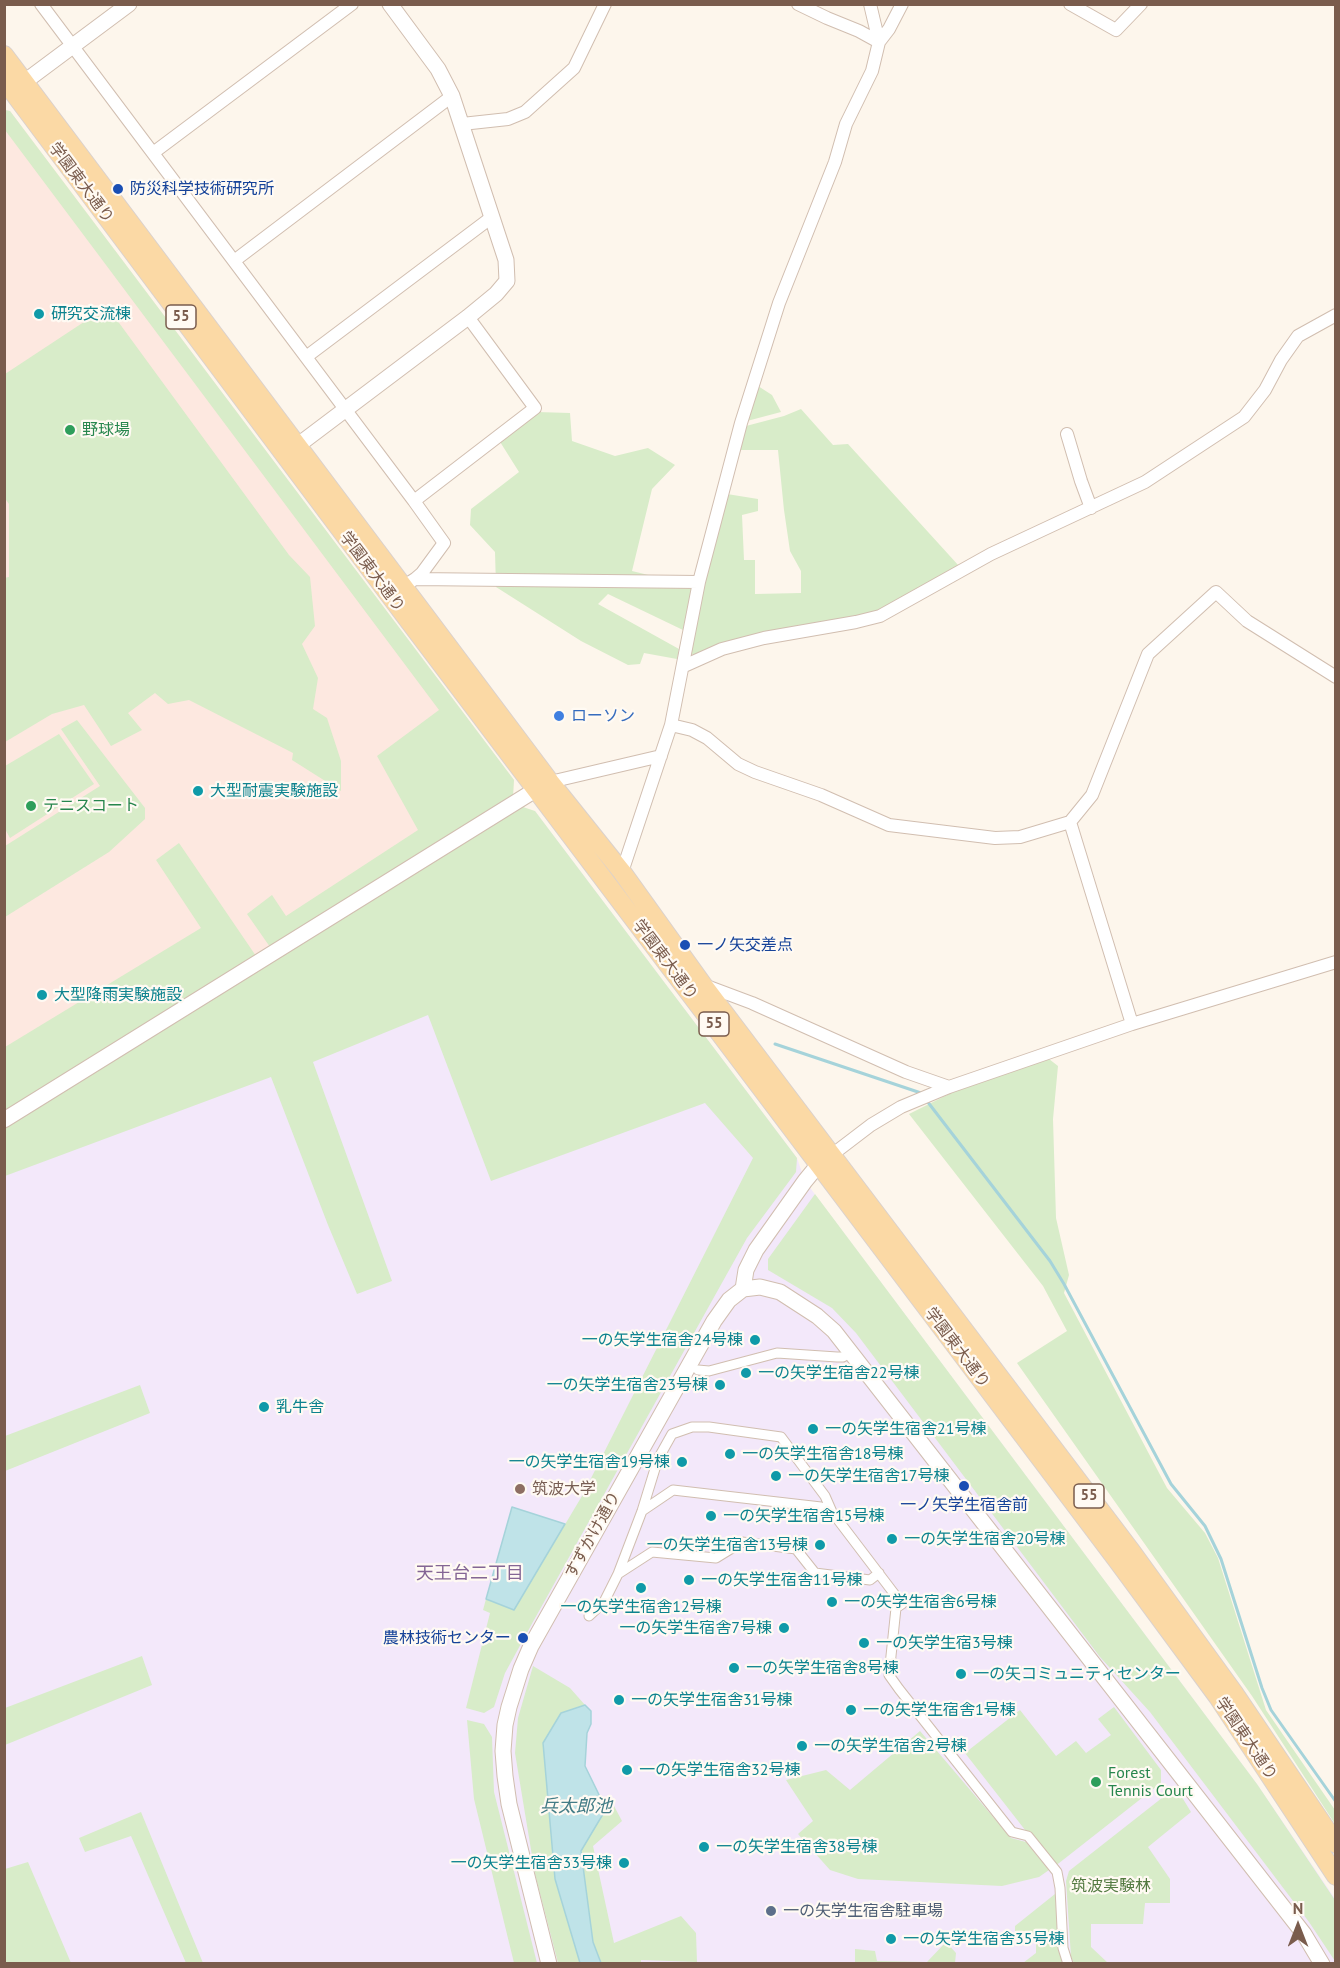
<!DOCTYPE html>
<html>
<head>
<meta charset="utf-8">
<style>
	body { margin:0 }
	#map { position:relative; width:1340px; height:1968px; overflow:hidden; background:#fdf6ec; font-family:"PT Sans",sans-serif }
	canvas { display:block }
	.frame { position:absolute; inset:0; border:6px solid #7a5c4d; pointer-events:none }
	.north { position:absolute; left:1268px; top:1896px; width:60px; height:60px; -webkit-text-stroke:4px #fffaf3; paint-order:stroke; rotate:0deg; font-size:16px; font-weight:700; line-height:24px; text-align:center; color:#7a5c4d }
	.north::after { content:''; display:block; margin:auto; width:21px; height:27px; background:#7a5c4d; clip-path:polygon(50% 0,100% 100%,50% 72%,0 100%) }
</style>
</head>
<body>
<div id="map">
<canvas width="1340" height="1968"></canvas>
<div class="frame"></div>
<div class="north">N</div>
</div>
<script>
const g = document.querySelector('canvas').getContext('2d');
g.lineJoin = 'round';
function paint(path, color) { g.fillStyle = color; g.fill(path, 'evenodd'); }
const poly = rows => new Path2D(rows.map(r => 'M' + r).join(''));
function strokePath(path, color, width, dash) { g.strokeStyle = color; g.lineWidth = width; g.lineCap = dash ? 'butt' : 'round'; g.setLineDash(dash || []); g.stroke(path); }
function label(font, color, halo, rows, align = 'center') {
  g.font = font + ' "PT Sans","Noto Sans JP",sans-serif'; g.lineWidth = 4.5; g.setLineDash([]); g.textBaseline = 'middle'; g.strokeStyle = halo; g.fillStyle = color; for (const [text, x, y, turn = 0] of rows) {
    g.save(); g.translate(x, y); g.rotate((+turn || 0) * Math.PI / 180); g.textAlign = isNaN(turn) ? turn : align; if (halo) g.strokeText(text, 0, 0); g.fillText(text, 0, 0); g.restore();
  }
}
const commercial = poly([
	[5,110,10,111,514,780,513,796,5,1112]
]);
const education = poly([
	[535,811,797,1158,805,1181,1257,1784,1336,1900,1335,1964,5,1964,5,1127]
]);
const green = poly([
	[5,110,10,111,514,780,513,796,270,947,247,914,272,895,286,916,418,830,377,756,439,710,5,130],
	[93,316,114,316,289,555,310,577,315,626,302,644,318,678,313,709,327,718,341,761,341,791,292,760,293,753,189,700,168,704,155,693,128,713,142,730,111,746,84,705,52,714,5,742,4,578,9,577,9,504,4,497,5,374],
	[758,386,772,395,781,412,747,421],
	[801,409,833,445,848,444,959,566,874,612,698,656,693,655,691,653,704,580,727,494,758,499,758,511,742,515,744,560,755,560,755,594,801,593,801,571,790,551,784,510,778,450,740,450,746,426,784,416],
	[537,412,570,413,572,441,615,456,648,448,675,465,652,489,632,571,693,586,683,630,608,594,598,604,679,649,677,659,644,653,640,664,628,665,581,641,496,587,495,552,470,525,471,509,519,472,497,437],
	[77,720,145,808,145,819,109,852,5,917,5,846,100,786,61,729],
	[59,734,94,784,10,838,5,829,5,766],
	[520,806,535,811,797,1158,796,1172,747,1238,534,1620,505,1673,494,1707,484,1713,466,1708,490,1613,483,1610,486,1599,514,1610,582,1496,753,1158,705,1103,491,1181,428,1015,313,1062,392,1281,357,1294,328,1225,271,1077,5,1176,5,1127],
	[179,843,256,956,5,1112,5,1047,201,928,156,860],
	[1049,1059,1058,1066,1053,1119,1056,1218,1069,1275,1064,1293,1167,1488,1205,1533,1218,1558,1266,1710,1335,1810,1335,1824,1252,1696,1017,1363,1067,1331,1043,1286,909,1114,957,1090],
	[815,1194,1257,1784,1335,1900,1335,1961,1309,1922,1150,1712,1100,1657,856,1333,832,1308,768,1270,768,1259],
	[140,1385,150,1413,5,1471,5,1436],
	[142,1656,152,1685,5,1745,5,1708],
	[533,1666,570,1688,585,1705,561,1713,574,1941,580,1963,558,1963,535,1874,515,1753,518,1718],
	[1114,1707,1161,1770,1161,1783,1054,1867,965,1753,1020,1710,1056,1756,1076,1741,1086,1753,1111,1735,1098,1719],
	[467,1720,484,1724,492,1737,494,1792,537,1963,514,1963,474,1799],
	[920,1731,1011,1838,1026,1842,1049,1870,1039,1877,1002,1886,858,1879,830,1870,798,1834,813,1821,786,1780,826,1770,850,1790],
	[1167,1794,1180,1794,1191,1812,1148,1847,1170,1879,1170,1903,1145,1903,1143,1924,1091,1924,1091,1947,1108,1963,1074,1963,1071,1957,1066,1881,1069,1871],
	[613,1804,622,1821,593,1846,614,1943,681,1916,696,1933,697,1962,641,1960,641,1963,601,1963,593,1942,581,1851,606,1809],
	[141,1812,203,1963,186,1963,131,1836,85,1852,79,1838],
	[28,1862,71,1963,5,1963,5,1869],
	[1055,1894,1057,1894,1058,1937,1062,1963,1023,1963,1036,1953,1036,1935,1015,1934,1015,1926],
	[946,1942,956,1953,955,1963,855,1963,855,1949,875,1951,877,1961,927,1962]
]);
const water = poly([
	[512,1507,565,1524,514,1610,486,1599,512,1507],
	[585,1705,591,1711,591,1724,587,1733,585,1766,606,1809,581,1851,593,1942,601,1963,580,1963,555,1879,543,1743,561,1713,585,1705]
]);
const stream = poly([
	[775,1044,921,1093],
	[927,1101,1050,1261,1064,1284,1171,1484,1205,1526,1221,1559,1262,1688,1271,1710,1336,1802]
]);
const pedestrian = poly([
	[698,1370,709,1371,777,1353,837,1357,843,1357,851,1352],
	[642,1511,673,1490,821,1507,832,1512],
	[618,1574,652,1552,716,1558,742,1542,796,1549,815,1573,870,1580,879,1573],
	[589,1616,604,1602,618,1574,642,1511,658,1459,672,1434,692,1427,709,1427,781,1437,825,1496,832,1512,902,1604,896,1608,889,1675,899,1689,1012,1832,1028,1836,1057,1872,1060,1888,1063,1948,1068,1964]
]);
const minor = poly([
	[41,4,414,501,535,408,468,317],
	[798,4,827,18,859,31,879,42],
	[870,4,879,42],
	[1070,4,1116,30,1141,4],
	[462,124,508,119,525,112,574,68,605,4],
	[153,153,352,4],
	[234,261,452,96],
	[306,357,492,217],
	[1067,434,1081,481,1091,508],
	[414,501,444,543,422,573,415,579],
	[404,586,415,579,699,582],
	[684,666,722,649,764,638,856,622,880,616,991,554,1145,482,1244,417,1265,390,1281,360,1298,336,1336,315],
	[671,725,692,730,707,738,738,764,755,772,821,795,889,825,995,838,1020,837,1070,822,1092,795,1148,654,1216,592,1247,621,1336,677],
	[550,782,661,756],
	[1070,822,1132,1024],
	[622,872,671,725,699,582,741,423,779,303,835,162,846,124,872,71,879,42,889,29,902,4],
	[704,985,752,1003,906,1072,949,1087],
	[833,1154,871,1125,901,1107,949,1087,1132,1024,1336,962]
]);
const tertiary = poly([
	[15,89,129,4],
	[289,452,468,317,496,294,507,281,506,260,452,96,438,69,390,4],
	[4,1120,545,784],
	[743,1289,760,1287,780,1292,817,1316,834,1331,1304,1934,1322,1964],
	[549,1964,509,1804,505,1776,503,1751,505,1725,509,1707,521,1669,531,1646,714,1321,729,1300,743,1289,746,1270,756,1250,805,1181,819,1164,828,1158]
]);
const primary = poly([
	[4,55,550,782,622,872,703,985,1131,1551,1234,1693,1336,1844],
	[4,80,409,621,1117,1560,1218,1697,1336,1876]
]);
const markers = [
	[118,189,6,"#1a4fb4"],
	[39,314,6,"#0f9aa8"],
	[70,430,6,"#2e9e5b"],
	[559,716,6,"#3f7fe0"],
	[198,791,6,"#0f9aa8"],
	[31,806,6,"#2e9e5b"],
	[685,945,6,"#1a4fb4"],
	[42,995,6,"#0f9aa8"],
	[755,1340,6,"#0f9aa8"],
	[746,1373,6,"#0f9aa8"],
	[720,1385,6,"#0f9aa8"],
	[264,1407,6,"#0f9aa8"],
	[813,1429,6,"#0f9aa8"],
	[730,1454,6,"#0f9aa8"],
	[682,1462,6,"#0f9aa8"],
	[776,1476,6,"#0f9aa8"],
	[964,1486,6,"#1a4fb4"],
	[520,1489,6,"#8d6e63"],
	[711,1516,6,"#0f9aa8"],
	[892,1539,6,"#0f9aa8"],
	[820,1545,6,"#0f9aa8"],
	[689,1580,6,"#0f9aa8"],
	[641,1588,6,"#0f9aa8"],
	[832,1602,6,"#0f9aa8"],
	[784,1628,6,"#0f9aa8"],
	[523,1638,6,"#1a4fb4"],
	[864,1643,6,"#0f9aa8"],
	[734,1668,6,"#0f9aa8"],
	[961,1674,6,"#0f9aa8"],
	[619,1700,6,"#0f9aa8"],
	[851,1710,6,"#0f9aa8"],
	[802,1746,6,"#0f9aa8"],
	[627,1770,6,"#0f9aa8"],
	[1096,1782,6,"#2e9e5b"],
	[704,1847,6,"#0f9aa8"],
	[624,1863,6,"#0f9aa8"],
	[771,1911,6,"#5c6f8a"],
	[891,1939,6,"#0f9aa8"]
];
const shields = [
	[181,317,30],
	[714,1024,30],
	[1089,1496,30]
];
const shieldNames = [
	["55",181,317],
	["55",714,1024],
	["55",1089,1496]
];
const streetNames = [
	["学園東大通り",81,183,53],
	["学園東大通り",372,572,53],
	["学園東大通り",665,960,53],
	["学園東大通り",957,1348,53],
	["すずかけ通り",593,1535,-61],
	["学園東大通り",1246,1739,56]
];
const transitNames = [
	["防災科学技術研究所",130,189],
	["一ノ矢交差点",697,945],
	["一ノ矢学生宿舎前",964,1505,"center"],
	["農林技術センター",511,1638,"right"]
];
const cultureNames = [
	["研究交流棟",51,314],
	["大型耐震実験施設",210,791],
	["大型降雨実験施設",54,995],
	["一の矢学生宿舎24号棟",743,1340,"right"],
	["一の矢学生宿舎22号棟",758,1373],
	["一の矢学生宿舎23号棟",708,1385,"right"],
	["乳牛舎",276,1407],
	["一の矢学生宿舎21号棟",825,1429],
	["一の矢学生宿舎18号棟",742,1454],
	["一の矢学生宿舎19号棟",670,1462,"right"],
	["一の矢学生宿舎17号棟",788,1476],
	["一の矢学生宿舎15号棟",723,1516],
	["一の矢学生宿舎20号棟",904,1539],
	["一の矢学生宿舎13号棟",808,1545,"right"],
	["一の矢学生宿舎11号棟",701,1580],
	["一の矢学生宿舎6号棟",844,1602],
	["一の矢学生宿舎12号棟",641,1607,"center"],
	["一の矢学生宿舎7号棟",772,1628,"right"],
	["一の矢学生宿3号棟",876,1643],
	["一の矢学生宿舎8号棟",746,1668],
	["一の矢コミュニティセンター",973,1674],
	["一の矢学生宿舎31号棟",631,1700],
	["一の矢学生宿舎1号棟",863,1710],
	["一の矢学生宿舎2号棟",814,1746],
	["一の矢学生宿舎32号棟",639,1770],
	["一の矢学生宿舎38号棟",716,1847],
	["一の矢学生宿舎33号棟",612,1863,"right"],
	["一の矢学生宿舎35号棟",903,1939]
];
const leisureNames = [
	["野球場",82,430],
	["テニスコート",43,806],
	["Forest",1108,1773],
	["Tennis Court",1108,1791]
];
const shopNames = [
	["ローソン",571,716]
];
const educationNames = [
	["筑波大学",532,1489]
];
const parkNames = [
	["筑波実験林",1111,1886]
];
const serviceNames = [
	["一の矢学生宿舎駐車場",783,1911]
];
const neighbourhoodNames = [
	["天王台二丁目",470,1574]
];
const waterNames = [
	["兵太郎池",576,1807]
];
paint(commercial, '#fde8e0');
paint(education, '#f3e8fa');
paint(green, '#d8ecc9');
paint(water, '#bfe3e8');
strokePath(water, '#a5d3da', 1.5);
strokePath(stream, '#a5d3da', 3);
strokePath(pedestrian, '#d1beb0', 11);
strokePath(minor, '#d1beb0', 14);
strokePath(tertiary, '#d1beb0', 17);
strokePath(primary, '#dad1cd', 20);
strokePath(pedestrian, '#fff', 9);
strokePath(minor, '#fff', 12);
strokePath(tertiary, '#fff', 15);
strokePath(primary, '#fbd9a5', 18);
for (const [x, y, r, color] of markers) { const dot = new Path2D(); dot.arc(x, y, r, 0, 2 * Math.PI); g.fillStyle = color; g.fill(dot); strokePath(dot, '#fffaf3', 2); }
for (const [x, y, w] of shields) { const box = new Path2D(); box.roundRect(x - w / 2, y - 12, w, 24, 4.5); g.fillStyle = '#fffaf3'; g.fill(box); strokePath(box, '#7a5c4d', 1.5); }
label('bold 15px', '#7a5c4d', null, shieldNames);
label('16px', '#7a5c4d', '#fffaf3', streetNames);
label('16px', '#164399', '#fffaf3', transitNames, 'left');
label('16px', '#0d838f', '#fffaf3', cultureNames, 'left');
label('16px', '#27864d', '#fffaf3', leisureNames, 'left');
label('16px', '#366cbe', '#fffaf3', shopNames, 'left');
label('16px', '#785e54', '#fffaf3', educationNames, 'left');
label('16px', '#537a41', '#fffaf3', parkNames);
label('16px', '#4e5e75', '#fffaf3', serviceNames, 'left');
label('18px', '#846695', '#fffaf3', neighbourhoodNames);
label('italic 18px', '#437c86', '#fffaf3', waterNames);
</script>
</body>
</html>
